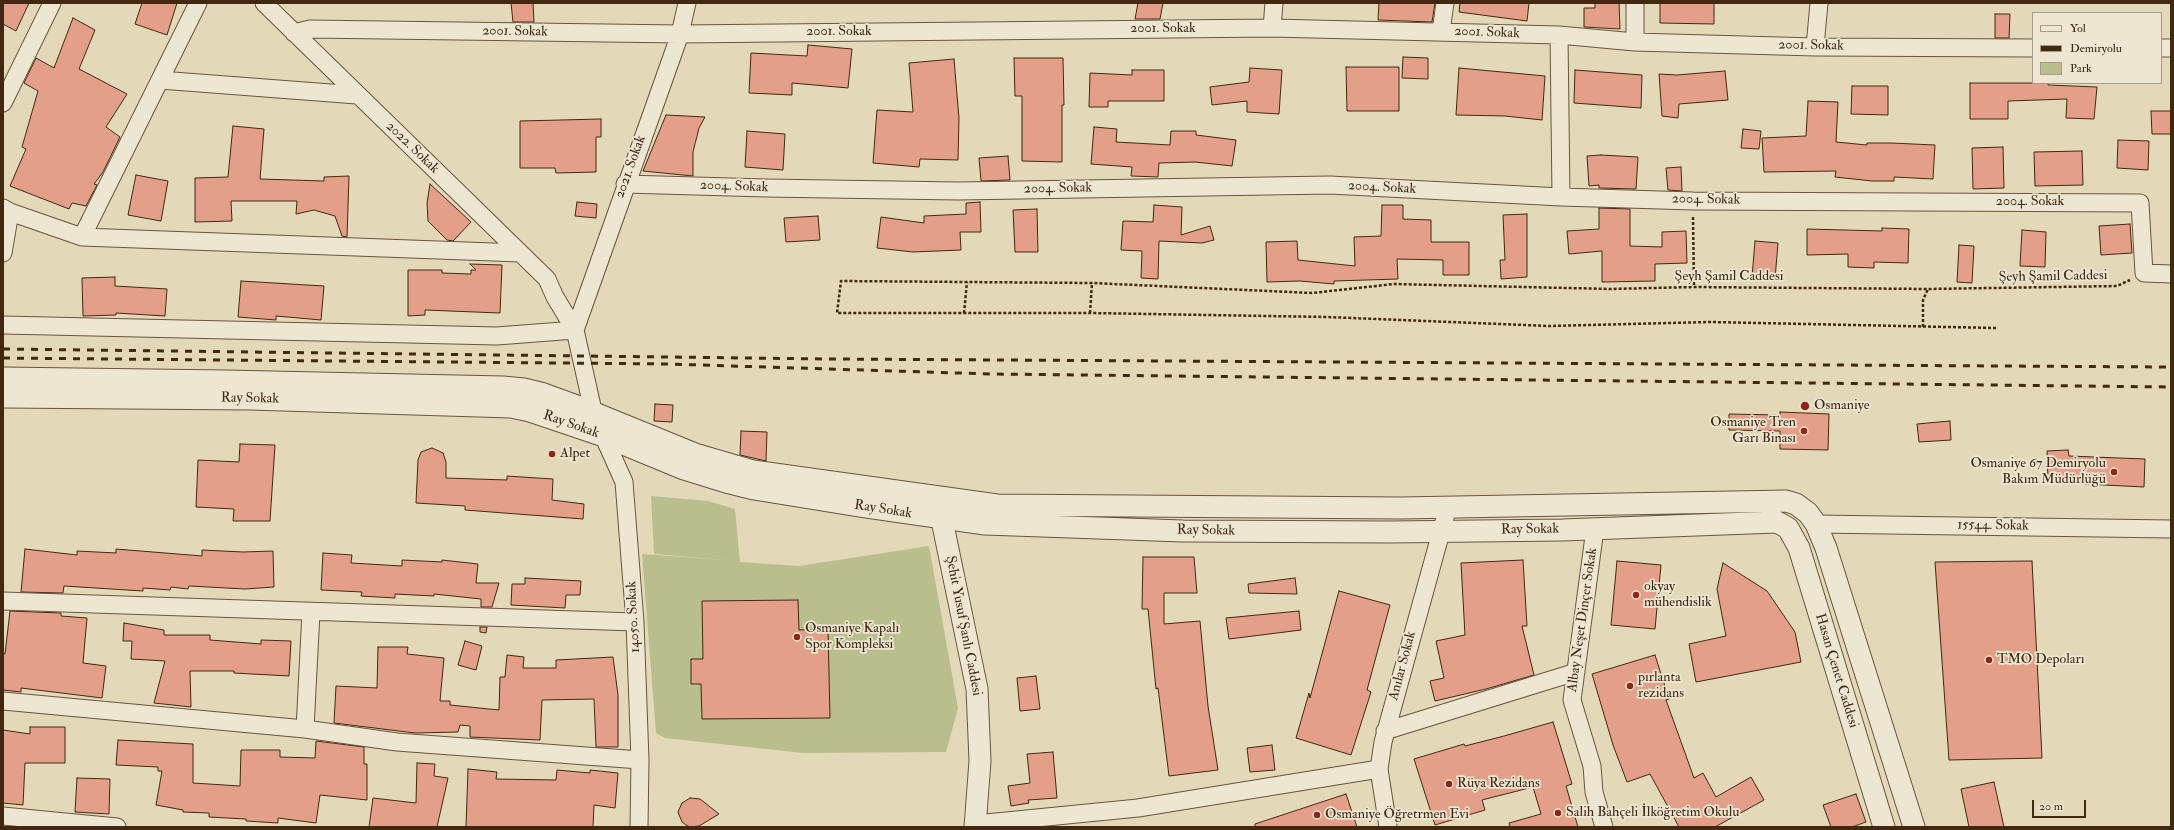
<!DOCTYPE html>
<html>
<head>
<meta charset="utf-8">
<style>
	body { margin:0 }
	#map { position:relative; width:2174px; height:830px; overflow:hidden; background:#e3d9b9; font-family:"IM FELL Double Pica",serif }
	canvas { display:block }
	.frame { position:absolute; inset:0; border:4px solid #422811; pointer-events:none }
	.legend { position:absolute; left:2032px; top:12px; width:130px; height:72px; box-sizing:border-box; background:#ede6d2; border:1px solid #a99a85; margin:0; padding:5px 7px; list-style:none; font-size:12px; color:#422811 }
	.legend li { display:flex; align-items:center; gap:8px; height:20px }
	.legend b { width:20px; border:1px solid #a99a85 }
	.scale { position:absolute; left:2032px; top:800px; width:54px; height:18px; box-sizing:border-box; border:2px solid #422811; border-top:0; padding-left:5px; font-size:12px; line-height:14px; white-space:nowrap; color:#422811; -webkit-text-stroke:3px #ede6d2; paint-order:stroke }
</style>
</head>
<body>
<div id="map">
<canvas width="2174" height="830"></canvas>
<div class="frame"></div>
<ul class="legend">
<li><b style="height:5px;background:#ede6d2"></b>Yol</li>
<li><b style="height:5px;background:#422811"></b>Demiryolu</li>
<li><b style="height:11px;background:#b8be8c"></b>Park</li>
</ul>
<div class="scale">20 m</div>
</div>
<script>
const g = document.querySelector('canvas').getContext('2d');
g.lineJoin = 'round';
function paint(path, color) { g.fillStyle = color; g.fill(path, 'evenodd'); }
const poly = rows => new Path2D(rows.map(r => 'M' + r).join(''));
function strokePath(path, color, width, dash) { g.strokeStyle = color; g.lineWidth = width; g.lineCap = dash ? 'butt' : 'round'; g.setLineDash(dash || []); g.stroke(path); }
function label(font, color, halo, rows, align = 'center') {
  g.font = font + ' "IM FELL Double Pica",serif'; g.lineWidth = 3.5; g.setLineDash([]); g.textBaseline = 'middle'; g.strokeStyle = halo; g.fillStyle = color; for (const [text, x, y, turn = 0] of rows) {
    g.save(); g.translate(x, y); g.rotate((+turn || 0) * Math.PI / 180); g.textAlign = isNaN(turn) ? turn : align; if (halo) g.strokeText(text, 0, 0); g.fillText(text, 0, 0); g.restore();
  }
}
const green = poly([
	[651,496,708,501,735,509,740,562,799,566,929,546,958,708,946,752,803,753,665,738,656,733,642,554,737,561,654,554]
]);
const building = poly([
	[3,3,29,3,16,31,3,24,3,3],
	[142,3,177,3,167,35,135,24,142,3],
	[511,3,533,3,534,22,513,22,511,3],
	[1138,3,1163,3,1160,19,1135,19,1138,3],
	[1379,3,1435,3,1432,22,1378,20,1379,3],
	[1460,3,1529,3,1527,21,1459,12,1460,3],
	[1595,3,1619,3,1620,29,1584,27,1584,8,1595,8,1595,3],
	[1660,3,1714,3,1714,24,1660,23,1660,3],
	[1995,14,2010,14,2009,38,1995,38,1995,14],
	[73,18,95,30,79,69,127,94,106,127,120,137,103,172,94,184,97,185,86,206,72,203,69,209,10,186,26,149,22,147,38,91,24,83,36,58,54,68,73,18],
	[808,45,852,49,848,88,792,83,792,95,749,93,751,53,807,56,808,45],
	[1403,57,1428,58,1428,79,1402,78,1403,57],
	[1014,58,1063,58,1064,105,1062,105,1062,162,1022,161,1022,96,1015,96,1014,58],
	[954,59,959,118,958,160,920,159,919,167,873,163,877,110,913,112,909,63,954,59],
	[1346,67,1399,67,1399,111,1347,111,1346,67],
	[1250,68,1282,70,1279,114,1247,112,1247,101,1212,105,1210,87,1249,82,1250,68],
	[1459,68,1545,76,1542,120,1505,116,1456,115,1459,68],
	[1132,70,1164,70,1164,101,1108,101,1108,107,1089,107,1090,73,1132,75,1132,70],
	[1575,70,1642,75,1641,108,1574,103,1575,70],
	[1725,71,1728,100,1679,104,1678,118,1662,116,1659,74,1677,75,1725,71],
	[1970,83,2048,83,2048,85,2097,87,2094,119,2066,118,2067,99,2008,101,2008,119,1970,119,1970,83],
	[1852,86,1888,86,1888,115,1851,114,1852,86],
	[1808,101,1838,102,1836,142,1867,145,1867,143,1891,143,1935,145,1933,179,1894,177,1894,181,1872,181,1835,177,1836,171,1764,172,1762,138,1806,136,1808,101],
	[2151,111,2171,111,2171,134,2152,134,2151,111],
	[666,115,705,117,699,128,693,152,693,176,643,171,666,115],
	[601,119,601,137,596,137,596,172,556,173,555,168,520,168,520,121,601,119],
	[233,126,264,129,260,179,324,181,324,177,349,176,347,237,342,236,335,216,314,210,296,214,297,201,231,201,232,221,195,222,195,178,228,177,233,126],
	[1094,127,1117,129,1116,142,1170,145,1171,131,1196,131,1196,135,1236,140,1232,166,1195,162,1159,163,1158,177,1131,176,1132,167,1091,164,1094,127],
	[1743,129,1761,131,1759,149,1741,148,1743,129],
	[747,131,785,134,783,170,745,167,747,131],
	[2118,140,2149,141,2148,170,2117,168,2118,140],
	[2003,147,2004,188,1973,189,1972,148,2003,147],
	[2082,151,2083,185,2035,186,2034,152,2082,151],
	[1601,155,1638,157,1636,189,1599,188,1599,185,1589,186,1587,156,1601,155],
	[1008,156,1010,180,981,181,979,158,1008,156],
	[1681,167,1682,191,1668,190,1666,168,1681,167],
	[136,175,168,181,161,221,128,215,136,175],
	[430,184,471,222,453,241,447,240,428,221,427,203,430,184],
	[577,202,597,204,596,218,575,216,577,202],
	[980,202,981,232,960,232,961,250,913,252,877,248,881,217,924,223,924,216,966,214,966,203,980,202],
	[1154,205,1182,207,1181,235,1210,226,1214,240,1202,243,1159,241,1158,279,1141,278,1142,251,1121,250,1123,221,1153,222,1154,205],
	[1382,205,1403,205,1403,219,1431,220,1431,242,1469,242,1469,275,1443,275,1443,260,1397,259,1398,279,1334,281,1334,284,1300,281,1267,282,1266,242,1297,241,1298,260,1355,266,1354,237,1381,236,1382,205],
	[1599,208,1630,209,1630,246,1662,247,1662,232,1686,231,1687,263,1655,264,1655,281,1602,282,1602,251,1569,254,1567,231,1599,229,1599,208],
	[1037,209,1038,252,1015,252,1013,210,1037,209],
	[1527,214,1527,277,1501,279,1500,260,1505,260,1503,215,1527,214],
	[818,216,820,240,786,242,784,218,818,216],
	[2130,224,2132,253,2101,255,2099,226,2130,224],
	[1882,228,1909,229,1908,263,1874,262,1874,268,1848,267,1848,254,1807,255,1807,229,1882,231,1882,228],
	[2022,230,2046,232,2045,267,2020,266,2022,230],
	[1755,241,1778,243,1775,279,1752,277,1755,241],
	[1959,245,1974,246,1972,283,1957,282,1959,245],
	[470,264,502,265,500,313,425,310,425,315,408,316,408,270,442,270,442,273,471,274,471,270,476,270,470,264],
	[115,277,115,286,167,289,165,316,116,313,116,315,83,316,82,278,115,277],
	[241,281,324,286,321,320,276,316,276,320,238,317,241,281],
	[655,404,673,405,672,422,654,421,655,404],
	[1780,412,1829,414,1828,450,1780,449,1780,431,1729,430,1729,414,1780,415,1780,412],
	[1950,421,1951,440,1919,442,1917,424,1950,421],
	[741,431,767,432,766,461,740,455,741,431],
	[240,444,275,445,270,521,233,521,234,509,196,507,198,460,239,462,240,444],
	[432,448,443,453,446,462,446,478,507,480,507,476,553,479,552,500,584,504,583,519,465,510,465,506,416,503,418,460,421,452,432,448],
	[2068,450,2069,456,2145,459,2144,487,2084,484,2084,480,2048,482,2047,451,2068,450],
	[25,549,77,555,77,551,116,553,116,549,202,556,202,550,243,552,273,551,274,587,245,589,189,586,188,589,171,587,170,590,143,588,143,591,64,586,63,593,21,592,25,549],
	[323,553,352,555,351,563,402,566,402,560,442,562,442,560,478,564,476,583,499,583,492,607,481,607,481,599,434,594,434,596,395,594,395,598,361,596,362,592,321,590,323,553],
	[1143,557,1194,557,1197,593,1164,593,1164,624,1200,621,1208,706,1218,770,1169,776,1158,688,1156,689,1148,609,1142,609,1143,557],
	[1523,560,1527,626,1522,626,1534,675,1486,689,1435,701,1430,681,1444,678,1436,641,1465,635,1461,563,1523,560],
	[1617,561,1661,565,1655,629,1611,625,1617,561],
	[2032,561,2042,758,1949,760,1935,562,2032,561],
	[1723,563,1767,591,1795,632,1801,662,1696,682,1689,644,1726,636,1717,589,1723,563],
	[525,578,581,581,580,595,566,595,565,608,511,605,512,584,525,584,525,578],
	[1295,578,1297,594,1249,593,1248,584,1295,578],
	[1339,591,1390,605,1367,690,1371,692,1351,755,1296,738,1309,693,1310,698,1339,591],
	[798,600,799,630,828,629,830,718,702,719,701,684,691,684,691,659,703,659,702,601,798,600],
	[10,611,61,613,61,616,87,618,83,663,106,666,102,698,21,688,21,692,3,690,3,653,5,654,10,611],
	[1299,611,1301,630,1229,639,1226,618,1299,611],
	[124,623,164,630,164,635,210,635,210,640,261,644,261,640,291,641,289,676,234,673,234,671,190,671,191,707,154,703,165,661,131,659,132,641,123,641,124,623],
	[480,627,487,627,486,633,480,632,480,627],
	[465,641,482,646,476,670,458,665,465,641],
	[378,647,408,647,407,654,444,658,440,701,450,701,450,705,499,710,500,677,505,677,507,655,524,657,523,668,556,668,556,660,613,657,618,695,618,747,596,747,594,699,542,700,540,740,470,737,470,726,460,725,458,732,415,733,334,723,336,686,377,688,378,647],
	[1655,655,1669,699,1666,700,1694,778,1703,773,1716,797,1751,777,1764,800,1715,827,1679,827,1650,774,1627,782,1613,745,1592,674,1655,655],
	[1036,676,1040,709,1020,711,1017,678,1036,676],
	[1553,722,1572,784,1566,786,1578,827,1510,827,1509,823,1541,814,1533,787,1482,800,1485,810,1435,825,1414,759,1464,744,1465,746,1504,736,1553,722],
	[30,727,65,727,65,763,25,763,23,805,3,803,3,730,30,734,30,727],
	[118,740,193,744,193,783,240,786,241,750,280,750,280,757,315,758,316,741,364,747,364,764,367,764,367,800,320,795,316,823,278,818,278,823,246,821,246,819,209,817,209,813,183,812,183,810,156,805,162,771,158,771,158,767,116,765,118,740],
	[1272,745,1275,770,1250,772,1247,748,1272,745],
	[1053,752,1057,798,1028,800,1029,803,1011,806,1008,786,1030,783,1027,754,1053,752],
	[417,763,435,764,434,776,448,778,437,827,369,827,373,798,416,803,417,763],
	[468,769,497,772,496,779,556,780,557,770,590,773,590,770,618,773,615,808,594,805,593,827,466,827,468,769],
	[77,778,110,779,109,814,75,812,77,778],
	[1994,782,2004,827,1969,827,1961,789,1994,782],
	[1346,794,1357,827,1255,827,1255,824,1346,794],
	[1856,794,1866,822,1852,827,1831,827,1823,805,1856,794],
	[690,798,700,799,719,814,699,826,690,827,686,825,682,822,678,812,682,803,690,798]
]);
const path = poly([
	[1693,217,1694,287],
	[964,313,967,282],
	[1090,313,1092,283],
	[1923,327,1923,300,1928,289],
	[1996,328,1711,322,1549,326,1327,317,1090,313,837,313,841,281,1092,283,1312,293,1394,284,1611,289,1694,287,1928,289,2117,286,2130,280]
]);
const minor = poly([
	[264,3,547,279,555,297,575,330,594,415,624,482,635,622,640,760,639,827],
	[1635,3,1635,42],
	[1272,28,1274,3],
	[1441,32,1445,3],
	[294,33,310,29,680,34,1272,28,1559,35,1635,42,1815,47,2033,48],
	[1559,35,1561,197],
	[1815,47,1819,3],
	[2161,48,2171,48],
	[160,80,357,95],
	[3,103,52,3],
	[625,184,766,188,958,191,1330,185,1561,197,1693,201,2140,203,2144,273,2171,274],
	[3,208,10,212,82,237,520,253],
	[82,237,198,3],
	[3,253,10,212],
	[3,325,497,336,575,330],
	[575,330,680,34,687,3],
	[1816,524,2171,529],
	[1595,529,1572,700,1592,766,1594,792,1604,827],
	[3,601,635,622],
	[3,701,305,729,397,742,640,760],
	[305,729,311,612],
	[1385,731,1576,672],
	[3,816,117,827],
	[976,824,1138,808,1379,769],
	[1388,827,1379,769,1383,742,1448,507]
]);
const tertiary = poly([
	[3,378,226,381,503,387,524,389,544,394,577,406,695,454,753,471,997,505,1401,508,1786,501,1796,504,1808,513,1816,524,1826,548,1914,827],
	[3,397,250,399,511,407,530,411,604,436,684,469,726,482,754,489,865,507,985,524,1183,531,1391,532,1563,530,1777,522,1788,528,1799,548,1884,827],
	[939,506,977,689,980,761,975,827]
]);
const rail = poly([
	[3,349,831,359,2171,367],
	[3,358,668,364,991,374,2171,387]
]);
const markers = [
	[1805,406,5,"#8f2418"],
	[1804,431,4,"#8f2418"],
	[552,454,4,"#8f2418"],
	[2114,472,4,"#8f2418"],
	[1636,595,4,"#8f2418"],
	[797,637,4,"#8f2418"],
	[1989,660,4,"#8f2418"],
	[1630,686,4,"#8f2418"],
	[1449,784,4,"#8f2418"],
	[1558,813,4,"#8f2418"],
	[1317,815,4,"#8f2418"]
];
const streetNames = [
	["2001. Sokak",1163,29],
	["2001. Sokak",515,32,1],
	["2001. Sokak",839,32],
	["2001. Sokak",1487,33,2],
	["2001. Sokak",1811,46,1],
	["2022. Sokak",412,148,44],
	["2021. Sokak",631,167,-70],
	["2004. Sokak",734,187,2],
	["2004. Sokak",1382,188,3],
	["2004. Sokak",1058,189,-1],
	["2004. Sokak",1706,200,1],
	["2004. Sokak",2030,202],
	["Şeyh Şamil Caddesi",1729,277],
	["Şeyh Şamil Caddesi",2053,277,-1],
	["Ray Sokak",250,399,1],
	["Ray Sokak",571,425,19],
	["Ray Sokak",883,510,9],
	["15544. Sokak",1993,526,1],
	["Ray Sokak",1530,530,-1],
	["Ray Sokak",1206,531,1],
	["14050. Sokak",634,617,-93],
	["Albay Neşet Dinçer Sokak",1583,620,-82],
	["Şehit Yusuf Şanlı Caddesi",963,626,79],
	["Anılar Sokak",1403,666,-75],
	["Hasan Çenet Caddesi",1836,671,73]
];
const poiNames = [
	["Osmaniye",1814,406],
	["Osmaniye Tren",1796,423,"right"],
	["Garı Binası",1796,439,"right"],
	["Alpet",560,454],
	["Osmaniye 67 Demiryolu",2106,464,"right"],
	["Bakım Müdürlüğü",2106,480,"right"],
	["okyay",1644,587],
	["mühendislik",1644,603],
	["Osmaniye Kapalı",805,629],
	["Spor Kompleksi",805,645],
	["TMO Depoları",1997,660],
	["pırlanta",1638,678],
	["rezidans",1638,694],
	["Rüya Rezidans",1457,784],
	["Salih Bahçeli İlköğretim Okulu",1566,813],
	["Osmaniye Öğretrmen Evi",1325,815]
];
paint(green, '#b8be8c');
paint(building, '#e39f87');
strokePath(building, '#422811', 1);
strokePath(minor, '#6a543b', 19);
strokePath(tertiary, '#6a543b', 23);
strokePath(path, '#422811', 2.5, [3, 2]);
strokePath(minor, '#ede6d2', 17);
strokePath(tertiary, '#ede6d2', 21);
strokePath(rail, '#422811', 3, [7, 7]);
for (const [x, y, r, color] of markers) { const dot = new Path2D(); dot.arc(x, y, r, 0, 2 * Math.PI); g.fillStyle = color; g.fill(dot); strokePath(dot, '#ede6d2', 1.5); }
label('14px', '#422811', '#ede6d2', streetNames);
label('14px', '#422811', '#ede6d2', poiNames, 'left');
</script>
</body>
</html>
